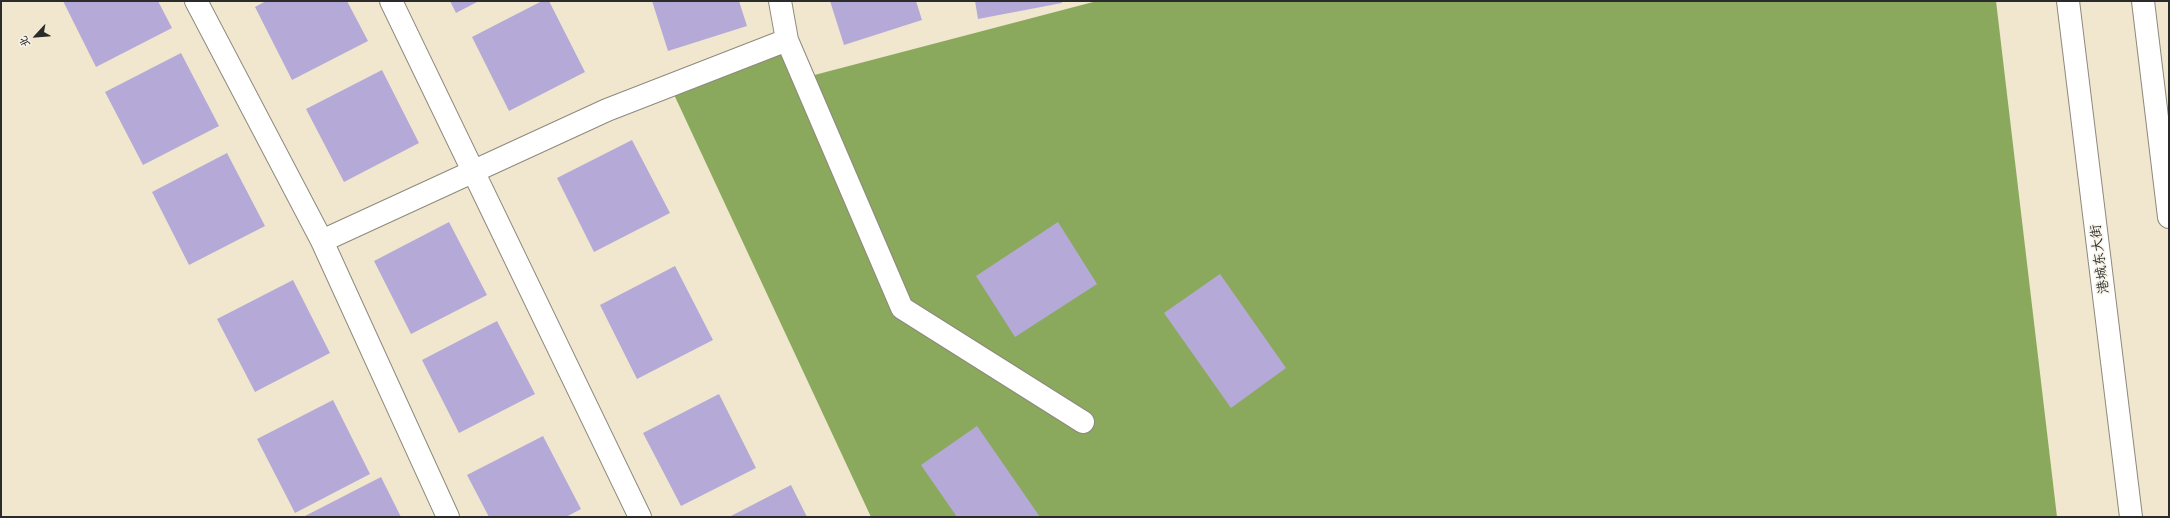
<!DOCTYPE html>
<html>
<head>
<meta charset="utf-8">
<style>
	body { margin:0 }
	#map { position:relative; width:2170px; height:518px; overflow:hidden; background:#f1e7cf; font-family:"Comic Neue","LXGW WenKai TC",sans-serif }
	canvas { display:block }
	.frame { position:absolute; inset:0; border:2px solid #2b2b2b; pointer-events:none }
	.north { position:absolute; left:16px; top:16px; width:40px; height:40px; -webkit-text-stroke:3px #f7f3e8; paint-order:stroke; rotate:244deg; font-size:11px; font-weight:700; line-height:16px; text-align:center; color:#2b2b2b }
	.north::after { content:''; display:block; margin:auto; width:14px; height:18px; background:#2b2b2b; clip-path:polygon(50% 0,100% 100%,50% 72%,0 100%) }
</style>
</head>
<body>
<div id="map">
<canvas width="2170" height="518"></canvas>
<div class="frame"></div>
<div class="north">北</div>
</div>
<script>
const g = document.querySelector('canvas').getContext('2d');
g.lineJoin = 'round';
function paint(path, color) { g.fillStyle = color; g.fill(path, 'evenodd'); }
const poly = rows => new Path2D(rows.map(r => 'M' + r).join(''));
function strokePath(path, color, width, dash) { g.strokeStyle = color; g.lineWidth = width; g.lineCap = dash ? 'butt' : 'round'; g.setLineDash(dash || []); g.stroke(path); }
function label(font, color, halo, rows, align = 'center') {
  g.font = font + ' "Comic Neue","LXGW WenKai TC",sans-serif'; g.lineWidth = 3; g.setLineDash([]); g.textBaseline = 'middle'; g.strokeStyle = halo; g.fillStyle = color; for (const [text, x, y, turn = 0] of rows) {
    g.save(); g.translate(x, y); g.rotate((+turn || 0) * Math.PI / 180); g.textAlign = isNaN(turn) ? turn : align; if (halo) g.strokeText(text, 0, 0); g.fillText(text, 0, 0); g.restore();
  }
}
const forest = poly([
	[1097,1,1996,1,2057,517,871,517,670,86,787,40,803,78]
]);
const building = poly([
	[63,1,158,1,172,28,96,67],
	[266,1,347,1,368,41,292,80,255,7],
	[450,1,479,1,456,13],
	[542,1,549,1,585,72,509,111,472,37],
	[652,1,739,1,747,26,668,51],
	[830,1,916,1,922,20,844,45],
	[975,1,1062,1,1062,3,978,19],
	[181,53,219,126,143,165,105,92],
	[382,70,419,143,344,182,306,109],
	[632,140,670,213,594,252,557,178],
	[227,153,265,226,189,265,152,192],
	[449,222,487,295,411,334,374,261],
	[1058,222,1097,284,1015,337,976,276],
	[675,266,713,340,637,379,600,305],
	[1220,274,1286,368,1231,408,1164,313],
	[293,280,330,353,255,392,217,319],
	[497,321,535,394,459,433,422,360],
	[719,394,756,468,681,506,643,433],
	[333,400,370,474,295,513,257,439],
	[977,426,1040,517,957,517,921,465],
	[543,436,581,509,566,517,489,517,467,475],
	[381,477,401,517,305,517,305,516],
	[791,485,807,517,729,517]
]);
const street = poly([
	[196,1,322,241],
	[391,1,640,517],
	[787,40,902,308,1083,422],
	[448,517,322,241,607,110,787,40,780,1]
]);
const secondary = poly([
	[2068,1,2131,517],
	[2143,1,2169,217]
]);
const streetNames = [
	["港城东大街",2100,259,-97]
];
paint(forest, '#8aa95c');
paint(building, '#b5aad7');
strokePath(street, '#8e897d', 24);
strokePath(secondary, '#8e897d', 24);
strokePath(street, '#fff', 22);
strokePath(secondary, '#fff', 22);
label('14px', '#2b2b2b', '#f7f3e8', streetNames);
</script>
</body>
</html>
